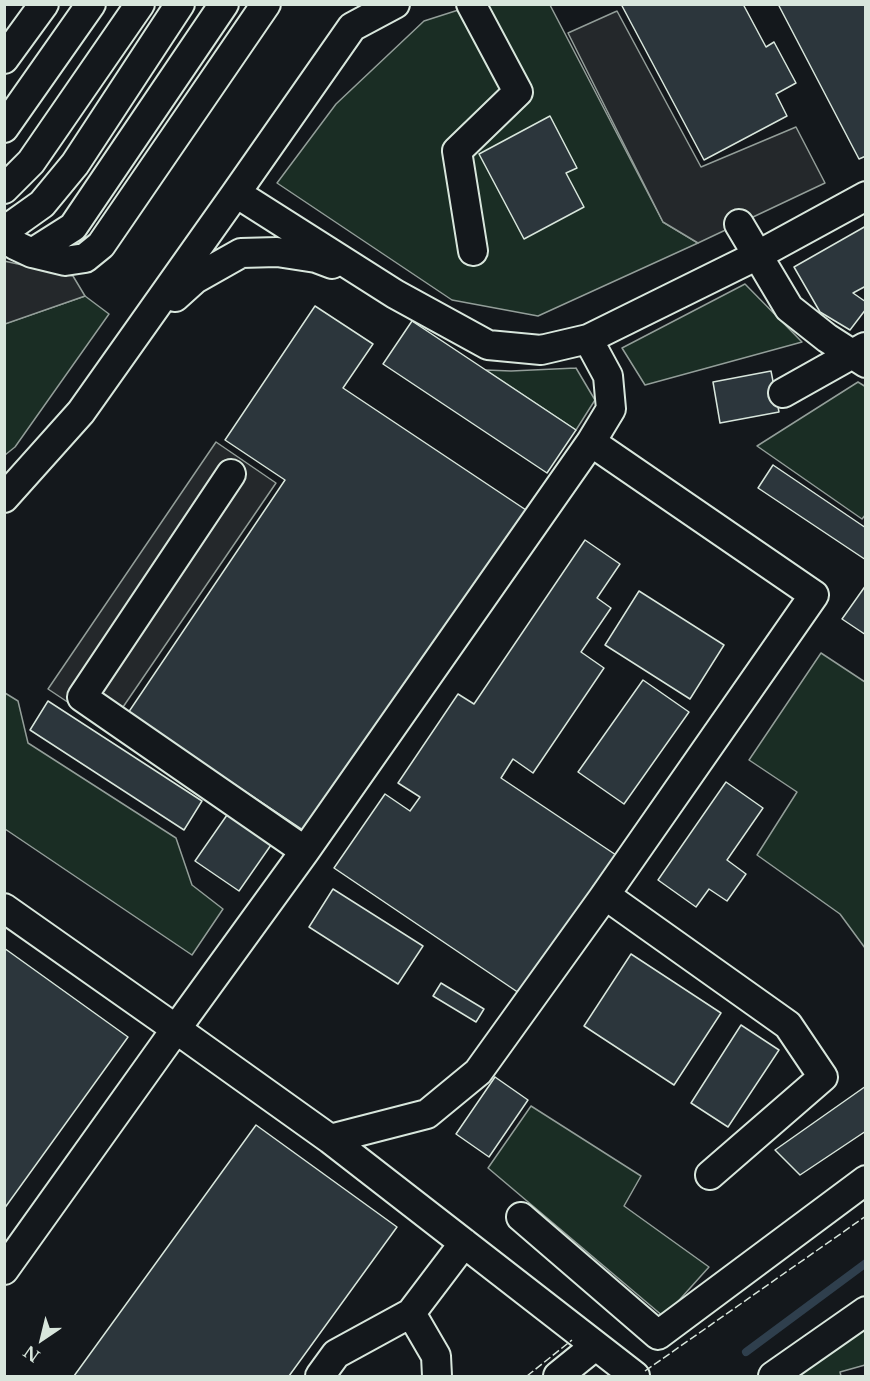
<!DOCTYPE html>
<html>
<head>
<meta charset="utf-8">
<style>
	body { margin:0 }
	#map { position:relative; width:870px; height:1381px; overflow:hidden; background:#14181c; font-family:"Libre Baskerville",serif }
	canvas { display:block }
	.frame { position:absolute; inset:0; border:6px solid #d8e6dc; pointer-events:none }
	.north { position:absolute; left:12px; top:1309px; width:60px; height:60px; -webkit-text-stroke:4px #14181c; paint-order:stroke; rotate:215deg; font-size:16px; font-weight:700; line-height:24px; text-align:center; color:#d8e6dc }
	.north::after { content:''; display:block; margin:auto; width:21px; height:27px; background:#d8e6dc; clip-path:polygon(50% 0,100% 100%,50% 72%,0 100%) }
</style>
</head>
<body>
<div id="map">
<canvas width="870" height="1381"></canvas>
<div class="frame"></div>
<div class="north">N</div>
</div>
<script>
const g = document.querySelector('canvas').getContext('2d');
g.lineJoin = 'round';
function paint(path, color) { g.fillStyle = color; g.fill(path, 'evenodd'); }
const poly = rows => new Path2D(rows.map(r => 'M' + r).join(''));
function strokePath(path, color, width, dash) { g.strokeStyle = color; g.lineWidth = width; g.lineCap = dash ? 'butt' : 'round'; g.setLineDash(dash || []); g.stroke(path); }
const green = poly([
	[474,5,550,5,663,222,698,243,538,316,452,300,277,183,336,104,424,21,474,5],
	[745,284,802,342,645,385,622,348,745,284],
	[85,296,109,314,15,447,5,455,4,324,85,296],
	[576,368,595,400,576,430,486,370,511,371,576,368],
	[858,382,866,387,866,514,862,519,757,446,858,382],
	[821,653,865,682,865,948,840,914,757,855,797,792,749,760,821,653],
	[5,693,18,701,28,743,176,838,192,885,223,909,192,955,5,829,5,693],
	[531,1106,641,1176,624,1206,709,1267,664,1317,488,1168,531,1106],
	[865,1314,865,1365,840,1372,841,1376,785,1376,865,1314]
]);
const parking = poly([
	[617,11,701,167,796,127,825,183,698,243,663,222,568,33,617,11],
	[4,261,73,276,85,296,5,324,4,261],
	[216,442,276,483,108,729,48,689,216,442]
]);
const stream = poly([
	[746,1352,866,1263]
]);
const building = poly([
	[621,4,743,4,766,47,774,42,796,83,776,94,787,116,704,160,621,4],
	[778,4,866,4,866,156,859,159,778,4],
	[550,116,577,168,566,173,584,207,524,239,479,154,550,116],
	[866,226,866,286,853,293,866,302,866,309,850,330,820,312,794,267,866,226],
	[315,306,373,344,343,388,526,510,309,834,128,713,285,480,225,440,315,306],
	[412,321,576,430,547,473,383,364,412,321],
	[771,371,779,412,720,423,713,382,771,371],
	[773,465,866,528,866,560,758,488,773,465],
	[585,540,620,564,597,598,611,608,581,652,604,668,533,773,513,759,501,778,616,855,522,995,334,868,385,794,410,811,420,797,398,783,458,694,474,704,585,540],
	[866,585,866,635,842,619,866,585],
	[639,591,724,645,690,699,605,645,639,591],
	[643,680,689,712,624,804,578,772,643,680],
	[48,701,202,801,184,830,30,730,48,701],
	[726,782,763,808,727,860,746,874,727,901,709,889,696,907,658,880,726,782],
	[227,815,271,845,239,891,195,861,227,815],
	[333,889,423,946,398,984,309,927,333,889],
	[4,948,128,1037,4,1209,4,948],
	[631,954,721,1013,674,1085,584,1026,631,954],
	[441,983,484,1009,476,1022,433,996,441,983],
	[741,1025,779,1050,728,1127,691,1103,741,1025],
	[495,1077,528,1100,489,1157,456,1134,495,1077],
	[866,1086,866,1131,800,1175,775,1150,866,1086],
	[256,1125,397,1227,289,1376,74,1376,256,1125]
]);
const minor = poly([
	[471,4,518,92,457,151,473,251],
	[4,59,44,4],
	[4,128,91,4],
	[4,189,31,162,140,4],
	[236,193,395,294,488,345,541,350,588,339,758,255,866,196],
	[739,224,789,308,827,338,866,363],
	[4,231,42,204,75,164,180,4],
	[4,238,15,245,32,253,65,261,85,258,101,245,266,4],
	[32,253,73,227,224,4],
	[175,297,195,279,241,253,277,252,316,258,332,264],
	[783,393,865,347],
	[231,474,82,697,305,851],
	[4,498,81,412,236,193,352,27,395,4],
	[605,895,788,1025,823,1077,710,1175],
	[4,908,176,1029,305,851,591,442,611,409,608,376,588,339],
	[330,1139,427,1114,478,1072,603,898,814,595,591,442],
	[521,1217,658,1335,866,1180],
	[4,1270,176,1029,330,1139,635,1376],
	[320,1376,336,1354,411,1313],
	[437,1376,436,1356,411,1313,464,1243],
	[558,1376,595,1346],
	[773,1376,866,1311]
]);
const fence = poly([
	[645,1371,866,1216],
	[527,1376,572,1340]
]);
paint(green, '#1a2d24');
strokePath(green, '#939e99', 1.5);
paint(parking, '#24282b');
strokePath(parking, '#939e99', 1.5);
strokePath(stream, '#2f3f4d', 8);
paint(building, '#2c363c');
strokePath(building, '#d8e6dc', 1.5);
strokePath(minor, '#d8e6dc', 32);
strokePath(minor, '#14181c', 28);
strokePath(fence, '#d8e6dc', 1.5, [8, 3]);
</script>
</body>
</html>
